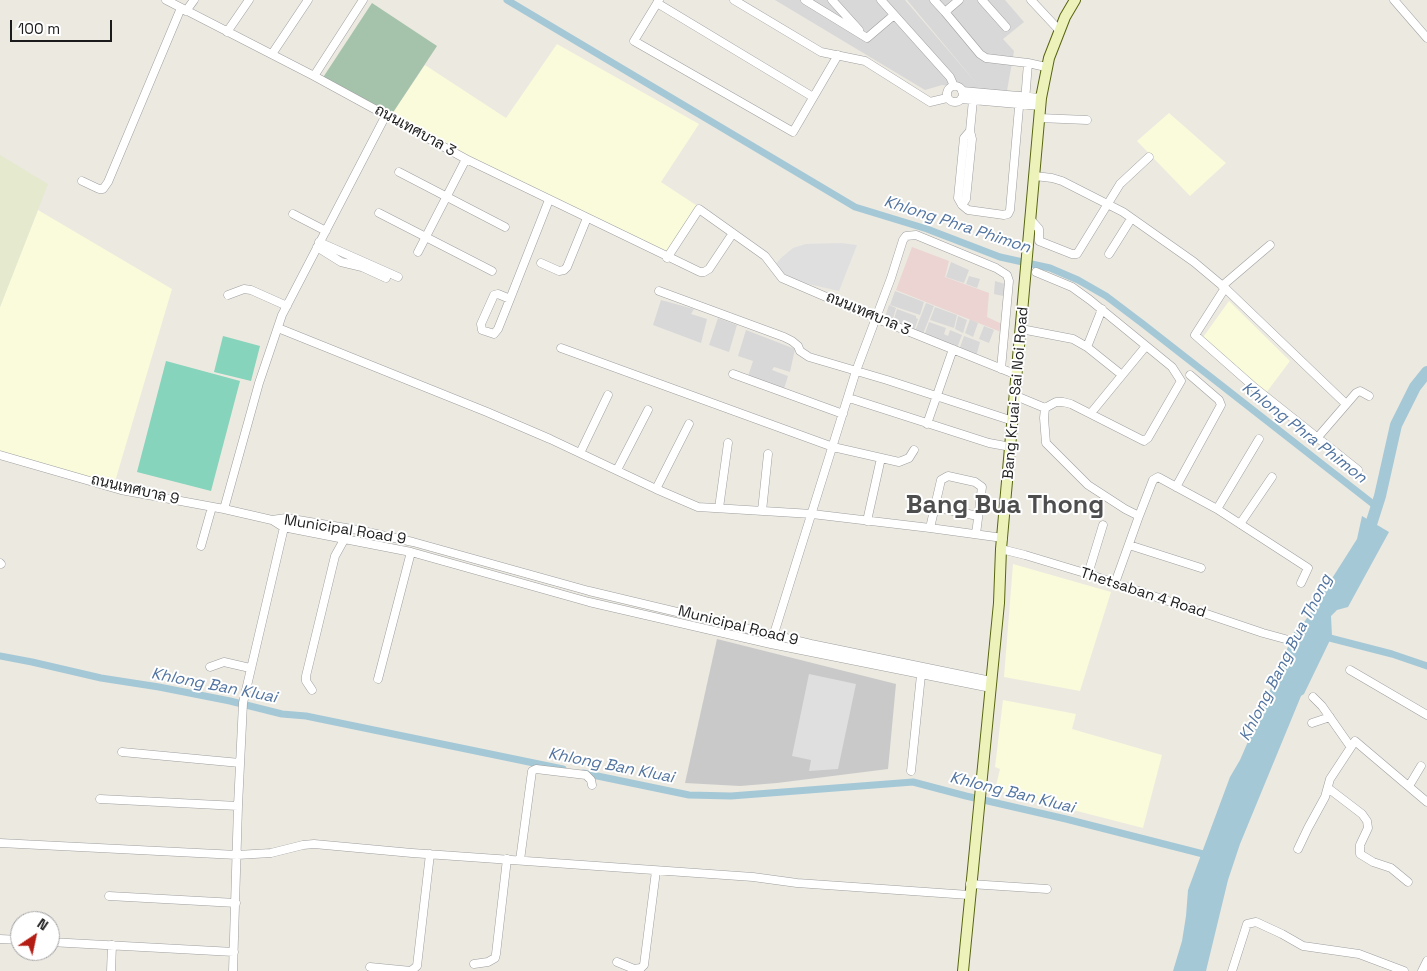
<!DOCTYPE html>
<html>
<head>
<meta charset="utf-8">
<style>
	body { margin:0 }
	#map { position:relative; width:1427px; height:971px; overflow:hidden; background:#ece9e1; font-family:"Space Grotesk",sans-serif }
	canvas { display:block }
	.north { position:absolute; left:10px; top:911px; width:50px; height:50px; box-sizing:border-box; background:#fff; border:1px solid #a4a4a4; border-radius:50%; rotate:34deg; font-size:14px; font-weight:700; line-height:20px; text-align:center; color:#1b1b1b }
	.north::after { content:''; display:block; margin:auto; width:18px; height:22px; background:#b31d13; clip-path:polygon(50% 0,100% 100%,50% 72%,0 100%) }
	.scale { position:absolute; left:10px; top:20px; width:102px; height:22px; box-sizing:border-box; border:2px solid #1b1b1b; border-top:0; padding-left:6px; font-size:15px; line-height:18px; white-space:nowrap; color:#1b1b1b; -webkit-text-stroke:4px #fff; paint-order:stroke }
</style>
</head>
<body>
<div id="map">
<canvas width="1427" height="971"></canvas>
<div class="north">N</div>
<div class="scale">100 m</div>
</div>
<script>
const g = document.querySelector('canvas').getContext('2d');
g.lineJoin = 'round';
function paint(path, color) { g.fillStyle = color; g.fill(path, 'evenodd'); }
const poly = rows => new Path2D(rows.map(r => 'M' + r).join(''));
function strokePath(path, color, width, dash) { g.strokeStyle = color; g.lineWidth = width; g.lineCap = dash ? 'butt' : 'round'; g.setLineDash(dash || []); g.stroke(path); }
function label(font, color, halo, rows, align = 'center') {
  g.font = font + ' "Space Grotesk",Sarabun,sans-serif'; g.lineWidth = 4; g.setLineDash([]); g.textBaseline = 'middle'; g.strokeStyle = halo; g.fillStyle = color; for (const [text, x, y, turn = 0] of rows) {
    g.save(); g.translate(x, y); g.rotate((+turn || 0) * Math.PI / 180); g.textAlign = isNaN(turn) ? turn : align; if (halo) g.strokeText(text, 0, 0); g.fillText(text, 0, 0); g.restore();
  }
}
const residential = poly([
	[775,0,905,0,978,85,907,0,1005,0,1024,22,1003,39,1014,51,1007,91,982,90,942,85,925,90],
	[951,262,969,270,964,283,946,277],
	[969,276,980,279,977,288,966,284],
	[995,281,1005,284,1003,296,994,294],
	[895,291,924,302,920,315,890,305],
	[661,300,694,309,691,314,707,319,701,343,653,325],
	[926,303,934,306,923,334,915,331],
	[889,305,896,308,892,322,887,320,885,317],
	[935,307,957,315,954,328,930,320],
	[897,309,916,316,916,318,918,319,914,331,893,322],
	[958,316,967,320,963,333,955,329],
	[718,318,737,325,729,352,709,345],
	[970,319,978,323,973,337,965,333],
	[929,322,946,328,944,334,948,336,950,330,962,335,957,348,924,336],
	[984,326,994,330,989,343,979,339],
	[746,330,795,349,790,372,774,367,772,370,788,376,783,392,747,379,753,361,738,356],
	[964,336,980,342,976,357,959,350]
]);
const commercial = poly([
	[912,247,949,261,945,277,989,293,987,317,1002,324,1001,332,896,290]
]);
const education = poly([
	[557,44,699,124,661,182,699,207,665,257,390,117,425,65,506,118],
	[1169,113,1226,163,1190,196,1137,141],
	[38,210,172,289,114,485,0,453,0,307],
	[1229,301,1290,361,1266,393,1201,340],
	[1013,564,1111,592,1080,691,1004,677],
	[1003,700,1076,714,1072,729,1162,755,1143,828,995,790,1000,769,995,767]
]);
const religious = poly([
	[717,639,896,684,888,769,777,783,740,786,685,783]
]);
const farmland = poly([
	[0,155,48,184,0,307]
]);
const cemetery = poly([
	[372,3,437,46,390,117,322,79]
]);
const pitch = poly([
	[223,336,260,346,251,381,214,372],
	[166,361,240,381,211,491,137,472]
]);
const parking = poly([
	[841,243,857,245,839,291,782,278,773,267,781,258,793,248,806,244],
	[809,674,856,684,838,769,809,771,811,760,792,756]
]);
const water = poly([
	[1362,516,1389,532,1348,607,1337,610,1331,616,1332,636,1304,694,1301,696,1240,844,1228,880,1206,971,1173,971,1182,941,1186,916,1188,890,1230,777,1240,760,1266,700,1294,632,1305,621,1357,539]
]);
const canal = poly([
	[507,0,855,207,927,229,1000,257,1050,268,1078,280,1106,296,1143,324,1377,507],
	[1322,636,1392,654,1427,666],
	[0,656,32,662,101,678,159,687,230,701,282,714,306,716,563,769],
	[583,773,689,795,731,796,913,782,966,796,1066,819,1211,856]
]);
const river = poly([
	[1367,537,1380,496,1396,425,1415,387,1427,372]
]);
const street = poly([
	[166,0,314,76,466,159,700,272,704,272,709,269,733,233],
	[659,0,634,41,793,132,838,55],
	[734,0,821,52,865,61,930,102,947,98],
	[805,0,867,38,894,15],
	[832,0,859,30],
	[881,0,941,67,950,77,954,86],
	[934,0,945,12],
	[959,0,945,12,980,54,986,58,1028,63,1046,67],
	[982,0,1006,27],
	[1031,0,1059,30],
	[1394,0,1427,38],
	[657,3,813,97],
	[186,11,194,0],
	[227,32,249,0],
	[272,54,308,0],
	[314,76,363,0],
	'947 94a8 8 0 1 1 16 0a8 8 0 1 1-16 0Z',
	[962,91,1041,98],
	[961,99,1041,106],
	[1025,101,1028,63],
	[1039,118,1087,120],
	[970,131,964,138,958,198,962,205,968,210,1004,215,1008,214,1010,210,1020,96],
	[399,172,505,227],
	[1035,176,1052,178,1062,181,1123,212,1194,262,1225,288,1346,404],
	[82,181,99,189,103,189,108,182,181,8],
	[962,205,966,199,972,139,970,131,973,100],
	[379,213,492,271],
	[293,214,326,231],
	[1031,220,1039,229,1039,241,1072,254,1077,254,1120,184,1149,157],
	[319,242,398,277],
	[317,247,341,262,362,267,386,278],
	[418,252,466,159],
	[1109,254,1131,219],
	[667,258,699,209,765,256,782,278,875,318,1017,375],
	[541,263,559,271,564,270,567,267,587,218],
	[1222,286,1270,245],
	[1225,288,1195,335,1255,388,1358,470],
	[659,291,784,337,792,341,798,346,800,351,809,357,887,380,1013,421],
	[228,295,244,289,251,290,287,306],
	[510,299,498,294,494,295,481,324,482,330,494,334,498,329,510,299,549,200],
	[278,328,487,412,550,439,656,489,698,507,812,514,930,528,1003,538],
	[1021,329,1073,339,1087,347,1122,375],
	[1087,347,1102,309],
	[561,348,833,447,899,462,909,458,914,450],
	[733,374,843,414],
	[1016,396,1045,408,1056,402,1063,402,1071,404,1144,441,1148,438,1181,381,1172,367,1090,300,1072,287,1036,272],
	[849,398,989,443,1011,447],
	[1045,408,1044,418,1046,443,1088,485,1125,509,1139,516],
	[1091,413,1146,346],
	[927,424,953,349],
	[1318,437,1356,393,1360,391,1369,396],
	[580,453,608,395],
	[0,455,121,490,224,509,272,520,283,527,411,552,589,602,771,644,991,688],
	[617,470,648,410],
	[1176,487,1221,405,1219,400,1190,375],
	[656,489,689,424],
	[934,507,978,516],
	[719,508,728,443],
	[224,509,259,383,282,315,386,115],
	[1217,509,1259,439],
	[762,511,768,454],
	[272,520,286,518,358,530,413,542,589,591,811,644,991,681],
	[867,521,881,458],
	[1240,524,1272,477],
	[930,528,941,480,948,476,975,482,982,487,976,534],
	[1129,545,1201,568],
	[201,546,212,507],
	[1001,549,1025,555,1088,574,1263,633,1285,639],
	[0,563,1,564],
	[1088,574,1103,525],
	[1115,583,1139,516,1153,480,1158,477,1217,509,1308,568,1301,583],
	[772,640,856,371,891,278,903,240,906,236,916,235,996,268,1007,275,1009,281,1001,369],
	[210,667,224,662,250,668],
	[1350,670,1427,715],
	[378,679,411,552],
	[312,690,306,681,306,676,335,556,345,538],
	[1313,697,1322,706,1350,746],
	[1312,723,1330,717],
	[122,752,240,763],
	[911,771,921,675],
	[1409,786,1421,766],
	[1328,788,1362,814,1367,821,1368,828,1360,845,1360,854,1373,862,1391,868,1408,882],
	[100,799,238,806],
	[0,843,237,855,271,853,303,845,314,844,412,853,753,877,797,883,969,895],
	[1298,849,1308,828,1325,797,1330,779,1355,741,1427,802],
	[520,860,532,771,536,769,586,775,591,780,592,785],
	[970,884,1047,889],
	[109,896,236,903],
	[0,939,20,940],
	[50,942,234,952],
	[617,962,634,969,641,968,644,965,656,871],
	[474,964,488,962,495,958,496,954,507,859],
	[370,967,411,971,417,966,430,854],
	[111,971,112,945],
	[233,971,238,806,243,703,285,523],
	[1232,971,1247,924,1256,922,1282,934,1303,946,1359,954,1404,971],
	[1422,971,1427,961]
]);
const secondary = poly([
	[963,971,999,603,1001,549,1041,98,1049,58,1065,17,1075,0]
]);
const streetNames = [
	["ถนนเทศบาล 3",415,131,29],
	["ถนนเทศบาล 3",868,314,23],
	["Bang Kruai-Sai Noi Road",1016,393,-85],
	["ถนนเทศบาล 9",135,490,13],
	["Municipal Road 9",345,530,9],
	["Thetsaban 4 Road",1143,593,18],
	["Municipal Road 9",738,626,14]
];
const waterNames = [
	["Khlong Phra Phimon",957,225,18],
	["Khlong Phra Phimon",1304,433,38],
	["Khlong Bang Bua Thong",1286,658,-63],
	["Khlong Ban Kluai",214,686,11],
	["Khlong Ban Kluai",611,766,11],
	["Khlong Ban Kluai",1012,793,14]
];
const townNames = [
	["Bang Bua Thong",1005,506]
];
paint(residential, '#d9d8d8');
paint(commercial, '#ebd4d2');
paint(education, '#f9fbdb');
paint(religious, '#c9c9c9');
paint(farmland, '#e5e9ce');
paint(cemetery, '#a5c2ab');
paint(pitch, '#86d4bb');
paint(parking, '#dfdfdf');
paint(water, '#a5c8d6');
strokePath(canal, '#a5c8d6', 7);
strokePath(river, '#a5c8d6', 12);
strokePath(street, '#9f9f9f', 9);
strokePath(secondary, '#57650f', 12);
strokePath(street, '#fff', 8);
strokePath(secondary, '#ecf2b9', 10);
label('15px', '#1b1b1b', '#fff', streetNames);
label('italic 16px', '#5274a0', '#fff', waterNames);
label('bold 25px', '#4e4e4e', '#fff', townNames);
</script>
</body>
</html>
